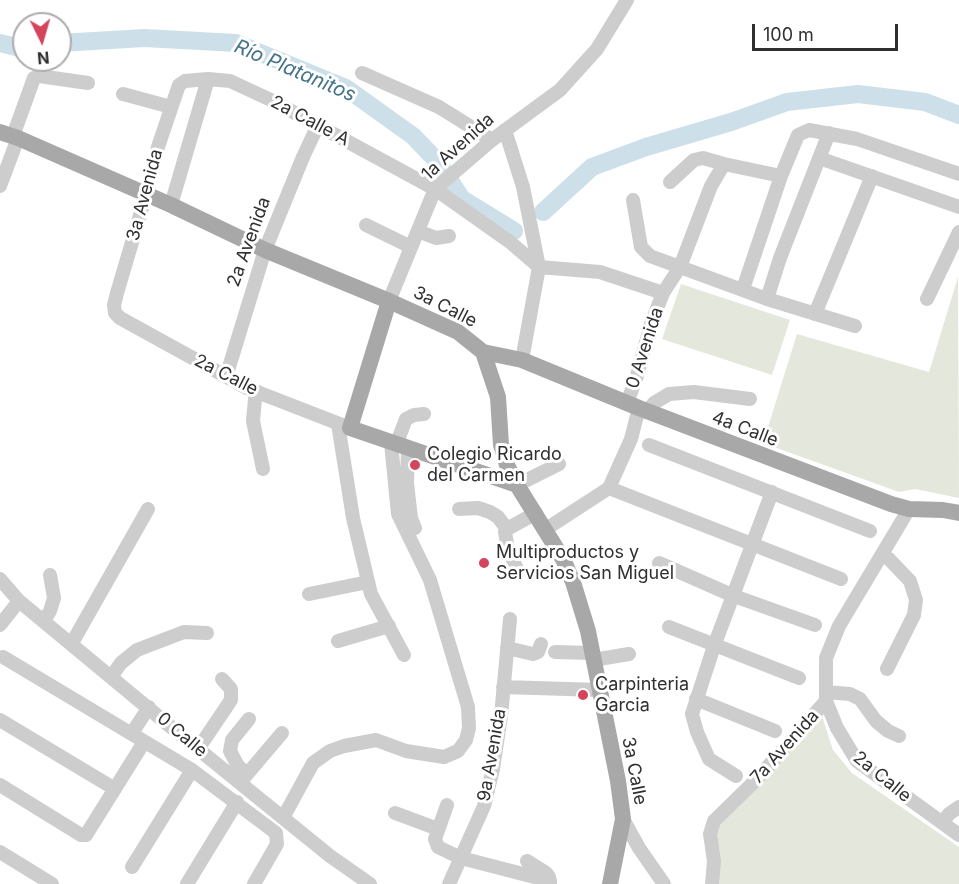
<!DOCTYPE html>
<html>
<head>
<meta charset="utf-8">
<style>
	body { margin:0 }
	#map { position:relative; width:959px; height:884px; overflow:hidden; background:#fff; font-family:Inter,sans-serif }
	canvas { display:block }
	.north { position:absolute; left:12px; top:12px; width:60px; height:60px; box-sizing:border-box; background:#fff; border:2px solid #acacac; border-radius:50%; rotate:175deg; font-size:16px; font-weight:700; line-height:24px; text-align:center; color:#303030 }
	.north::after { content:''; display:block; margin:auto; width:21px; height:27px; background:#d4445a; clip-path:polygon(50% 0,100% 100%,50% 72%,0 100%) }
	.scale { position:absolute; left:752px; top:24px; width:146px; height:27px; box-sizing:border-box; border:3px solid #303030; border-top:0; padding-left:8px; font-size:18px; line-height:21px; white-space:nowrap; color:#303030; -webkit-text-stroke:4px #fff; paint-order:stroke }
</style>
</head>
<body>
<div id="map">
<canvas width="959" height="884"></canvas>
<div class="north">N</div>
<div class="scale">100 m</div>
</div>
<script>
const g = document.querySelector('canvas').getContext('2d');
g.lineJoin = 'round';
function paint(path, color) { g.fillStyle = color; g.fill(path, 'evenodd'); }
const poly = rows => new Path2D(rows.map(r => 'M' + r).join(''));
function strokePath(path, color, width, dash) { g.strokeStyle = color; g.lineWidth = width; g.lineCap = dash ? 'butt' : 'round'; g.setLineDash(dash || []); g.stroke(path); }
function label(font, color, halo, rows, align = 'center') {
  g.font = font + ' Inter,sans-serif'; g.lineWidth = 6; g.setLineDash([]); g.textBaseline = 'middle'; g.strokeStyle = halo; g.fillStyle = color; for (const [text, x, y, turn = 0] of rows) {
    g.save(); g.translate(x, y); g.rotate((+turn || 0) * Math.PI / 180); g.textAlign = isNaN(turn) ? turn : align; if (halo) g.strokeText(text, 0, 0); g.fillText(text, 0, 0); g.restore();
  }
}
const green = poly([
	[958,277,959,498,915,489,899,492,763,443,797,334,929,372],
	[681,284,790,320,772,375,662,339],
	[820,710,833,750,852,773,959,847,959,884,714,884,714,826]
]);
const river = poly([
	[0,43,24,49],
	[60,43,144,38,236,43,346,88,413,136,437,161,462,199,514,231],
	[543,212,592,167,646,147,731,122,787,102,858,94,925,102,959,115]
]);
const minor = poly([
	[362,73,439,107,492,140],
	[123,94,171,107],
	[505,130,523,187,539,267,522,360],
	[13,136,34,78,39,76,88,83],
	[819,158,959,207],
	[670,182,694,160,703,158,724,164],
	[0,186,18,138],
	[633,200,641,247,650,256,767,299,855,326],
	[171,205,208,79],
	[366,225,411,247],
	[418,231,436,238,449,236],
	[743,289,781,176],
	[767,299,780,258,829,133],
	[927,299,959,232],
	[389,301,435,189,492,140,560,90,597,49,627,0],
	[815,314,872,176],
	[226,377,265,250,303,157,318,125],
	[258,392,255,399,253,421,263,469],
	[627,403,637,376,651,324,663,293,680,267,711,186,724,164,781,176,798,135,809,130,857,139,959,174],
	[647,412,654,403,669,394,694,392,750,399],
	[338,424,353,518,371,594,404,655],
	[350,428,247,388,120,318,115,313,114,305,117,293,146,195,158,147,179,85,185,81,208,79,230,81,271,100,435,189,510,242,539,267,600,272,663,293],
	[396,445,406,419,414,415,424,414],
	[649,445,870,531],
	[408,449,407,483,411,518,415,528],
	[517,485,559,464],
	[609,488,841,579],
	[459,509,478,508,490,512,498,517,507,529],
	[546,529,609,488,631,439,639,408],
	[882,555,889,559,910,581,916,600,914,615,887,669],
	[659,563,734,596,815,625],
	[517,569,508,549,505,532,507,529,536,513],
	[0,579,19,601,171,727,330,856,370,884],
	[309,594,368,582],
	[44,621,50,611,54,598,50,575],
	[0,625,19,601],
	[669,627,799,678],
	[338,641,389,626],
	[72,643,148,509],
	[507,648,533,654,538,652,541,644],
	[555,652,592,653],
	[3,657,192,770,276,833,277,844,254,884],
	[593,660,629,654],
	[111,677,121,663,137,650,184,632,207,633],
	[503,687,599,690],
	[826,692,850,694,860,699,876,721,888,731,899,736],
	[696,699,775,731],
	[826,701,837,728,857,761,959,835],
	[0,720,115,789],
	[132,733,149,707],
	[198,749,231,700,231,689,222,679],
	[247,774,238,766,230,751,232,740,249,719],
	[736,776,709,759,697,732,692,714,714,646,772,492],
	[243,779,282,733],
	[0,785,81,835,86,835,144,742],
	[447,805,435,839,438,847,461,858,550,881,550,884],
	[395,813,438,829],
	[283,818,313,763,330,751,344,746,376,740,406,751,444,757,458,751,466,740,469,728,468,707,430,580,398,514,391,443],
	[623,819,639,848,664,884],
	[942,823,949,814,959,807],
	[0,852,52,884],
	[527,861,546,873,549,877,549,881],
	[132,867,192,770],
	[187,884,237,802],
	[449,884,484,806,493,769,501,716,510,619],
	[712,884,714,861,710,834,714,821,756,780,826,701,826,658,839,626,909,509]
]);
const major = poly([
	[0,132,18,138,171,205,265,250,389,301,458,332,483,352,498,397,501,445,507,465,517,485,563,559,573,582,588,631,618,781,623,819,610,884],
	[389,301,350,428,517,485],
	[483,352,522,360,639,408,891,504,909,509,943,510,959,513]
]);
const markers = [
	[415,465,6,"#d4445a"],
	[484,563,6,"#d4445a"],
	[583,695,6,"#d4445a"]
];
const streetNames = [
	["2a Calle A",310,121,28],
	["1a Avenida",458,147,-42],
	["3a Avenida",145,195,-75],
	["2a Avenida",249,242,-70],
	["3a Calle",445,307,27],
	["0 Avenida",645,348,-72],
	["2a Calle",226,375,27],
	["4a Calle",745,429,21],
	["0 Calle",182,735,40],
	["7a Avenida",785,747,-48],
	["9a Avenida",492,755,-80],
	["3a Calle",634,771,79],
	["2a Calle",882,777,39]
];
const poiNames = [
	["Colegio Ricardo",427,455],
	["del Carmen",427,476],
	["Multiproductos y",496,553],
	["Servicios San Miguel",496,574],
	["Carpinteria",595,685],
	["Garcia",595,706]
];
const waterNames = [
	["Río Platanitos",295,71,23]
];
paint(green, '#e4e8dc');
strokePath(river, '#cde0e9', 18);
strokePath(minor, '#cdcdcd', 14);
strokePath(major, '#a8a8a8', 16);
for (const [x, y, r, color] of markers) { const dot = new Path2D(); dot.arc(x, y, r, 0, 2 * Math.PI); g.fillStyle = color; g.fill(dot); strokePath(dot, '#fff', 2); }
label('18px', '#303030', '#fff', streetNames);
label('18px', '#303030', '#fff', poiNames, 'left');
label('italic 20px', '#45748a', '#fff', waterNames);
</script>
</body>
</html>
